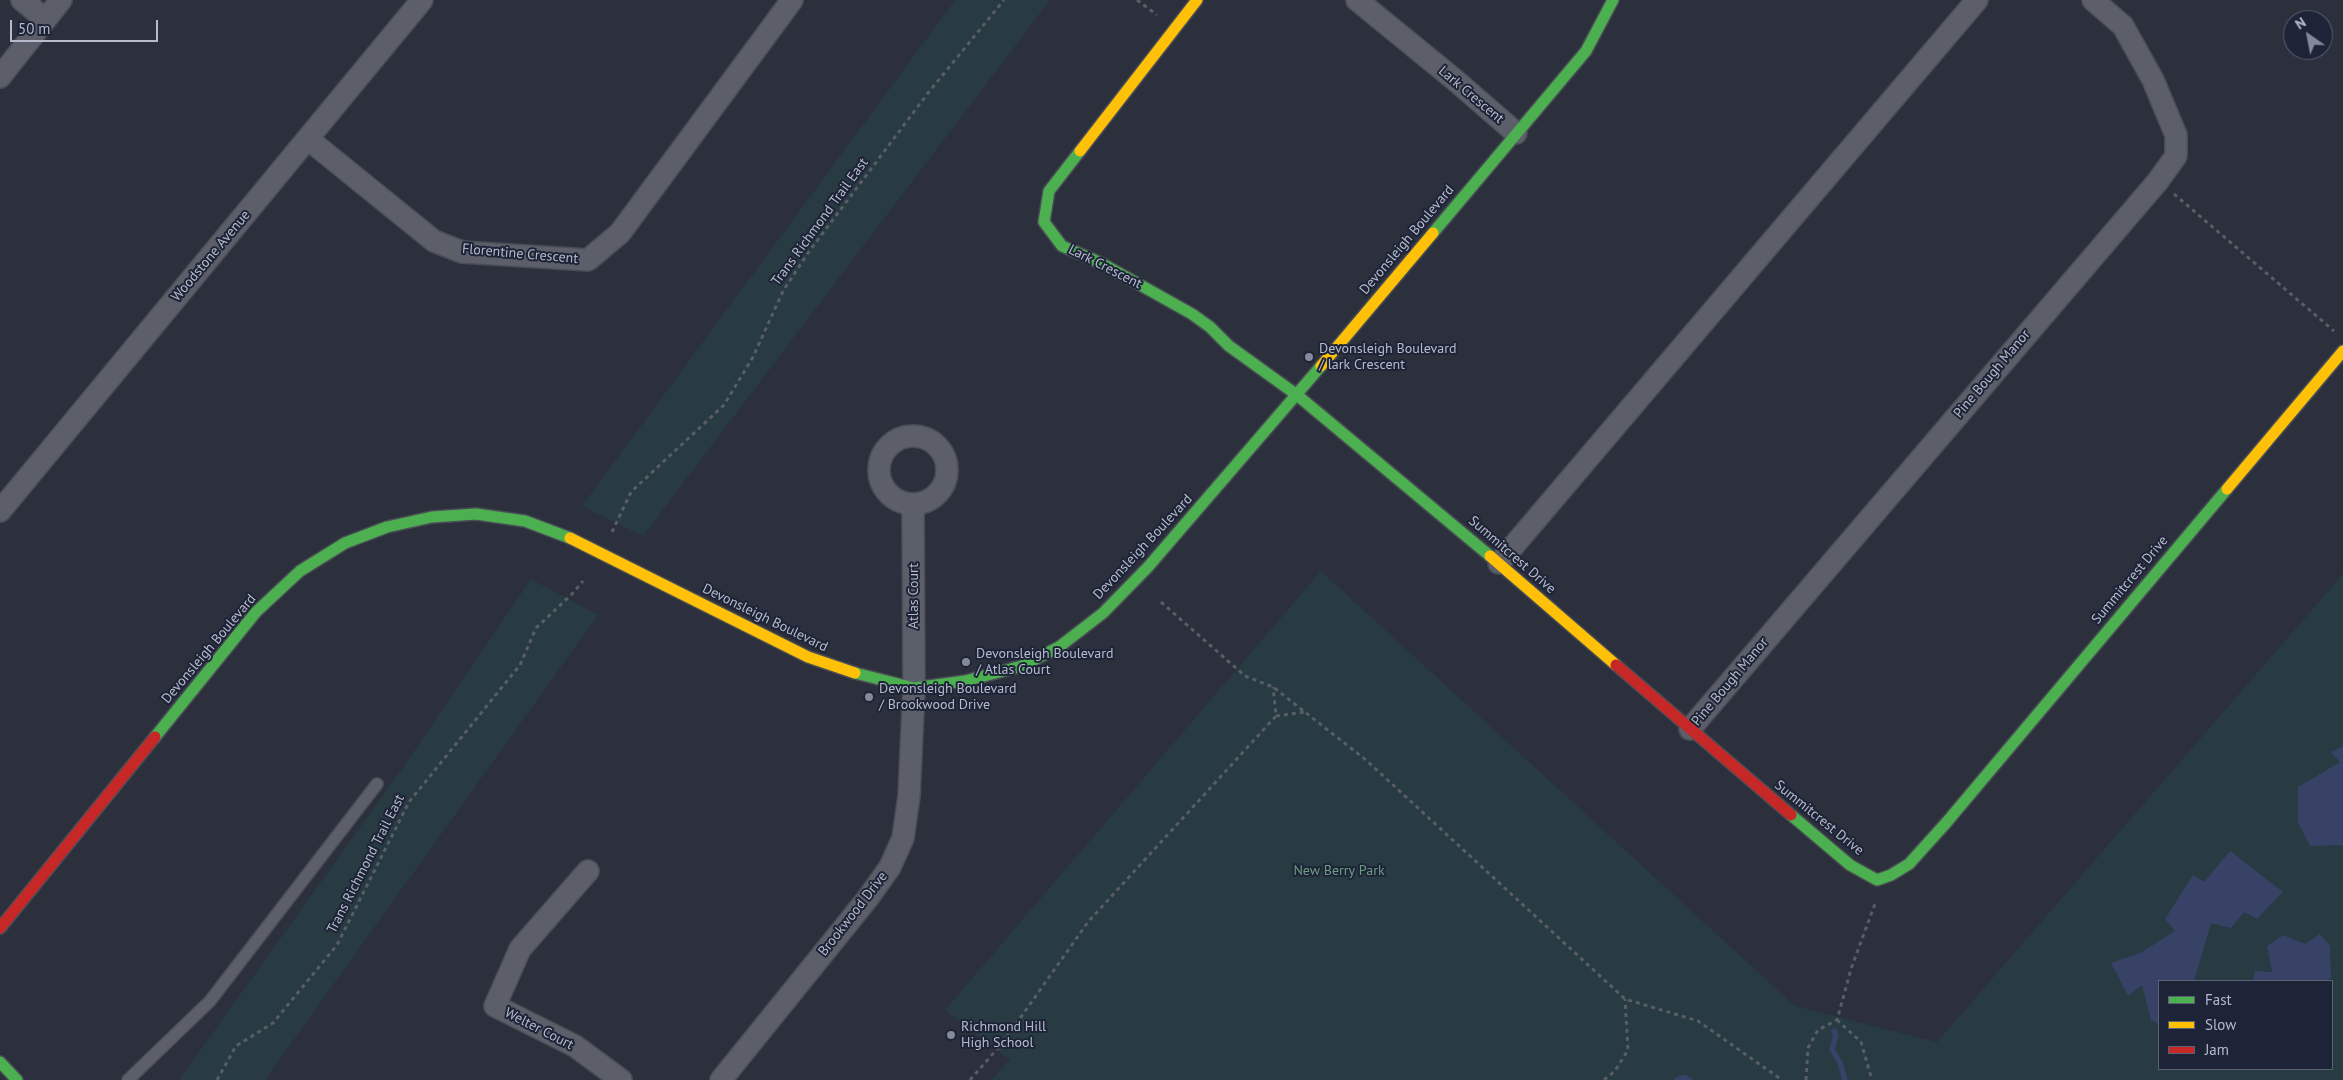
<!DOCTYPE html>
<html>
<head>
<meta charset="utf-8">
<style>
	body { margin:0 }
	#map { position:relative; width:2343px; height:1080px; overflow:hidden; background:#2b303c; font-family:"PT Sans",sans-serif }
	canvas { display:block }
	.legend { position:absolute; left:2158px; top:980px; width:175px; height:90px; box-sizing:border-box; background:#1e2437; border:1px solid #5b6073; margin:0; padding:6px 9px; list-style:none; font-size:15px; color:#b6bbcc }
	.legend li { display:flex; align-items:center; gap:10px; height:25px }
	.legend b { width:25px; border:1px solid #5b6073 }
	.north { position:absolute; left:2283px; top:10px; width:50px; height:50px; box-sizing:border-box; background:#1e2437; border:1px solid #5b6073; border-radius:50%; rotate:327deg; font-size:14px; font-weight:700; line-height:20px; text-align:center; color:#b6bbcc }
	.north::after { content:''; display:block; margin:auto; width:18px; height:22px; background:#858a9a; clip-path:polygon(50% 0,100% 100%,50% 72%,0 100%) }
	.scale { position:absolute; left:10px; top:20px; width:148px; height:22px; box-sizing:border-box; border:2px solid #b6bbcc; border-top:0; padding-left:6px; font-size:15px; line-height:18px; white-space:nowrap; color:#b6bbcc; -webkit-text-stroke:4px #1e2437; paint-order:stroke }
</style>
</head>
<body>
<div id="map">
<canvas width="2343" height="1080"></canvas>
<ul class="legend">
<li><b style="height:6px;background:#4caf50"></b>Fast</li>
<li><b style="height:6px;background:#ffc107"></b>Slow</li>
<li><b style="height:6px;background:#c62828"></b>Jam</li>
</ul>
<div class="north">N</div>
<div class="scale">50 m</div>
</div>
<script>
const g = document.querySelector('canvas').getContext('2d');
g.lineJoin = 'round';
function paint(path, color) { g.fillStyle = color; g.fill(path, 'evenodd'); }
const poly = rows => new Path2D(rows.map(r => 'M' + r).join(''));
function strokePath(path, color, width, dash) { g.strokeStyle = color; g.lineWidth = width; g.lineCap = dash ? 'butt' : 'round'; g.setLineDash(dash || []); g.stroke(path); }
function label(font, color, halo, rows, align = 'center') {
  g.font = font + ' "PT Sans",sans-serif'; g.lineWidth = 4; g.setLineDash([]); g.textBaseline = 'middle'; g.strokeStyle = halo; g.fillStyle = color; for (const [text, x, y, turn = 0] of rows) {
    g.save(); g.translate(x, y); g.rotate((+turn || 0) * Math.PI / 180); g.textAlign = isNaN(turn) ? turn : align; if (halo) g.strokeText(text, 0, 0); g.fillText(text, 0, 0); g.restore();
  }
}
const green = poly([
	[955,0,1050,0,643,536,582,506],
	[1321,571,1795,1006,1937,1042,2343,574,2343,1080,991,1080,1010,1060,945,1010],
	[2159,981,2332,981,2332,1069,2159,1069],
	[531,579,598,615,265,1080,179,1080,406,763]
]);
const water = poly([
	[2343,746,2343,845,2310,846,2298,823,2298,787,2340,762,2331,752],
	[2230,851,2283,892,2257,919,2244,912,2231,928,2211,923,2194,981,2159,981,2159,1024,2151,1020,2142,985,2128,996,2111,963,2142,952,2175,931,2165,919,2193,875,2204,882],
	[2320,934,2330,946,2331,978,2325,981,2253,981,2255,971,2272,972,2267,946,2283,935,2305,944]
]);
const stream = poly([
	[1834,1031,1836,1036,1832,1049,1840,1063,1845,1080],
	[1677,1080,1685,1077,1690,1080]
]);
const path = poly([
	[1137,0,1157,15],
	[2174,194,2334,331],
	[612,532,631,492,724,405,753,357,783,291,808,253,928,93,1004,0],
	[1161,602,1245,676,1273,687,1366,760,1625,999,1698,1021,1782,1080],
	[1276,716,1305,712],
	[1837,1020,1861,1042,1872,1080],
	[217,1080,236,1046,273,1023,337,945,409,802,520,665,536,628,572,594,583,581],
	[970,1080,1004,1041,1088,922,1276,716,1273,687],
	[1604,1080,1615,1071,1628,1050,1625,999],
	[1806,1080,1808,1048,1818,1030,1837,1020,1851,969,1876,901]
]);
const lane = poly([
	[128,1080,210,1001,377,784]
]);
const street = poly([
	[22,0,45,19],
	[1357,0,1455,80,1516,133],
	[0,77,61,0],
	[308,139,434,241,462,252,588,260,620,233,792,0],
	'879 470a34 34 0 1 1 68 0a34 34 0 1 1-68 0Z',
	[0,511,422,0],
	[1499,563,1977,0],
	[1690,729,2158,181,2176,156,2176,135,2153,80,2123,26,2093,0],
	[588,871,520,949,495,1006,575,1046,621,1080],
	[721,1080,868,898,890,867,903,838,909,796,914,688,913,504]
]);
const fast = poly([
	[1080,151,1049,191,1044,222,1062,246,1101,263,1192,314,1210,327,1229,346,1297,395,1490,556],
	[1433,233,1586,51,1613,0],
	[855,673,914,688,965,681,1022,666,1059,647,1103,613,1148,567,1321,366],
	[155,737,256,612,300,571,345,543,387,527,432,517,476,514,525,521,570,538],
	[1791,815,1850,865,1877,880,1891,875,1909,864,1946,823,2227,489],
	[0,1062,17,1080]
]);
const slow = poly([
	[1080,151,1197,0],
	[1321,366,1433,233],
	[2227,489,2343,351],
	[570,538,808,657,855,673],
	[1490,556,1616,665]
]);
const jam = poly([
	[1616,665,1791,815],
	[0,928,155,737]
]);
const markers = [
	[1309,357,5,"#858a9a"],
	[966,662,5,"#858a9a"],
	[869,697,5,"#858a9a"],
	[951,1035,5,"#858a9a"]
];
const streetNames = [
	["Lark Crescent",1471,95,40],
	["Trans Richmond Trail East",820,222,-54],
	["Devonsleigh Boulevard",1407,240,-50],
	["Florentine Crescent",520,254,5],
	["Woodstone Avenue",211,256,-50],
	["Lark Crescent",1105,267,27],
	["Pine Bough Manor",1992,374,-50],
	["Devonsleigh Boulevard",1143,547,-47],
	["Summitcrest Drive",1512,555,41],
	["Summitcrest Drive",2130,580,-50],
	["Atlas Court",914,596,-90],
	["Devonsleigh Boulevard",765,618,26],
	["Devonsleigh Boulevard",209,649,-50],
	["Pine Bough Manor",1730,682,-50],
	["Summitcrest Drive",1819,818,39],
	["Trans Richmond Trail East",366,864,-63],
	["Brookwood Drive",853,914,-52],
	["Welter Court",539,1029,27]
];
const poiNames = [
	["Devonsleigh Boulevard",1319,349],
	["/ lark Crescent",1319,365],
	["Devonsleigh Boulevard",976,654],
	["/ Atlas Court",976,670],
	["Devonsleigh Boulevard",879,689],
	["/ Brookwood Drive",879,705],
	["Richmond Hill",961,1027],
	["High School",961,1043]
];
const parkNames = [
	["New Berry Park",1339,871]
];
paint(green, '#283a42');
paint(water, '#374266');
strokePath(stream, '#374266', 5.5);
strokePath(lane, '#494d55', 14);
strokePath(street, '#494d55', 24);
strokePath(fast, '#494d55', 14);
strokePath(slow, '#494d55', 14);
strokePath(jam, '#494d55', 14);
strokePath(path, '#595d66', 3, [4, 4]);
strokePath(lane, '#5c5f69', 11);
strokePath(street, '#5c5f69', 21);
strokePath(fast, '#4caf50', 11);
strokePath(slow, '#ffc107', 11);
strokePath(jam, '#c62828', 11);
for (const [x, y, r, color] of markers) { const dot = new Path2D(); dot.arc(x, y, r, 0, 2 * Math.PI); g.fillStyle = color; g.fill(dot); strokePath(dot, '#1e2437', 2); }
label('14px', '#b6bbcc', '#1e2437', streetNames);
label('14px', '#b6bbcc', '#1e2437', poiNames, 'left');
label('14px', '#6d9d80', '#1e2437', parkNames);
</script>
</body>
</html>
